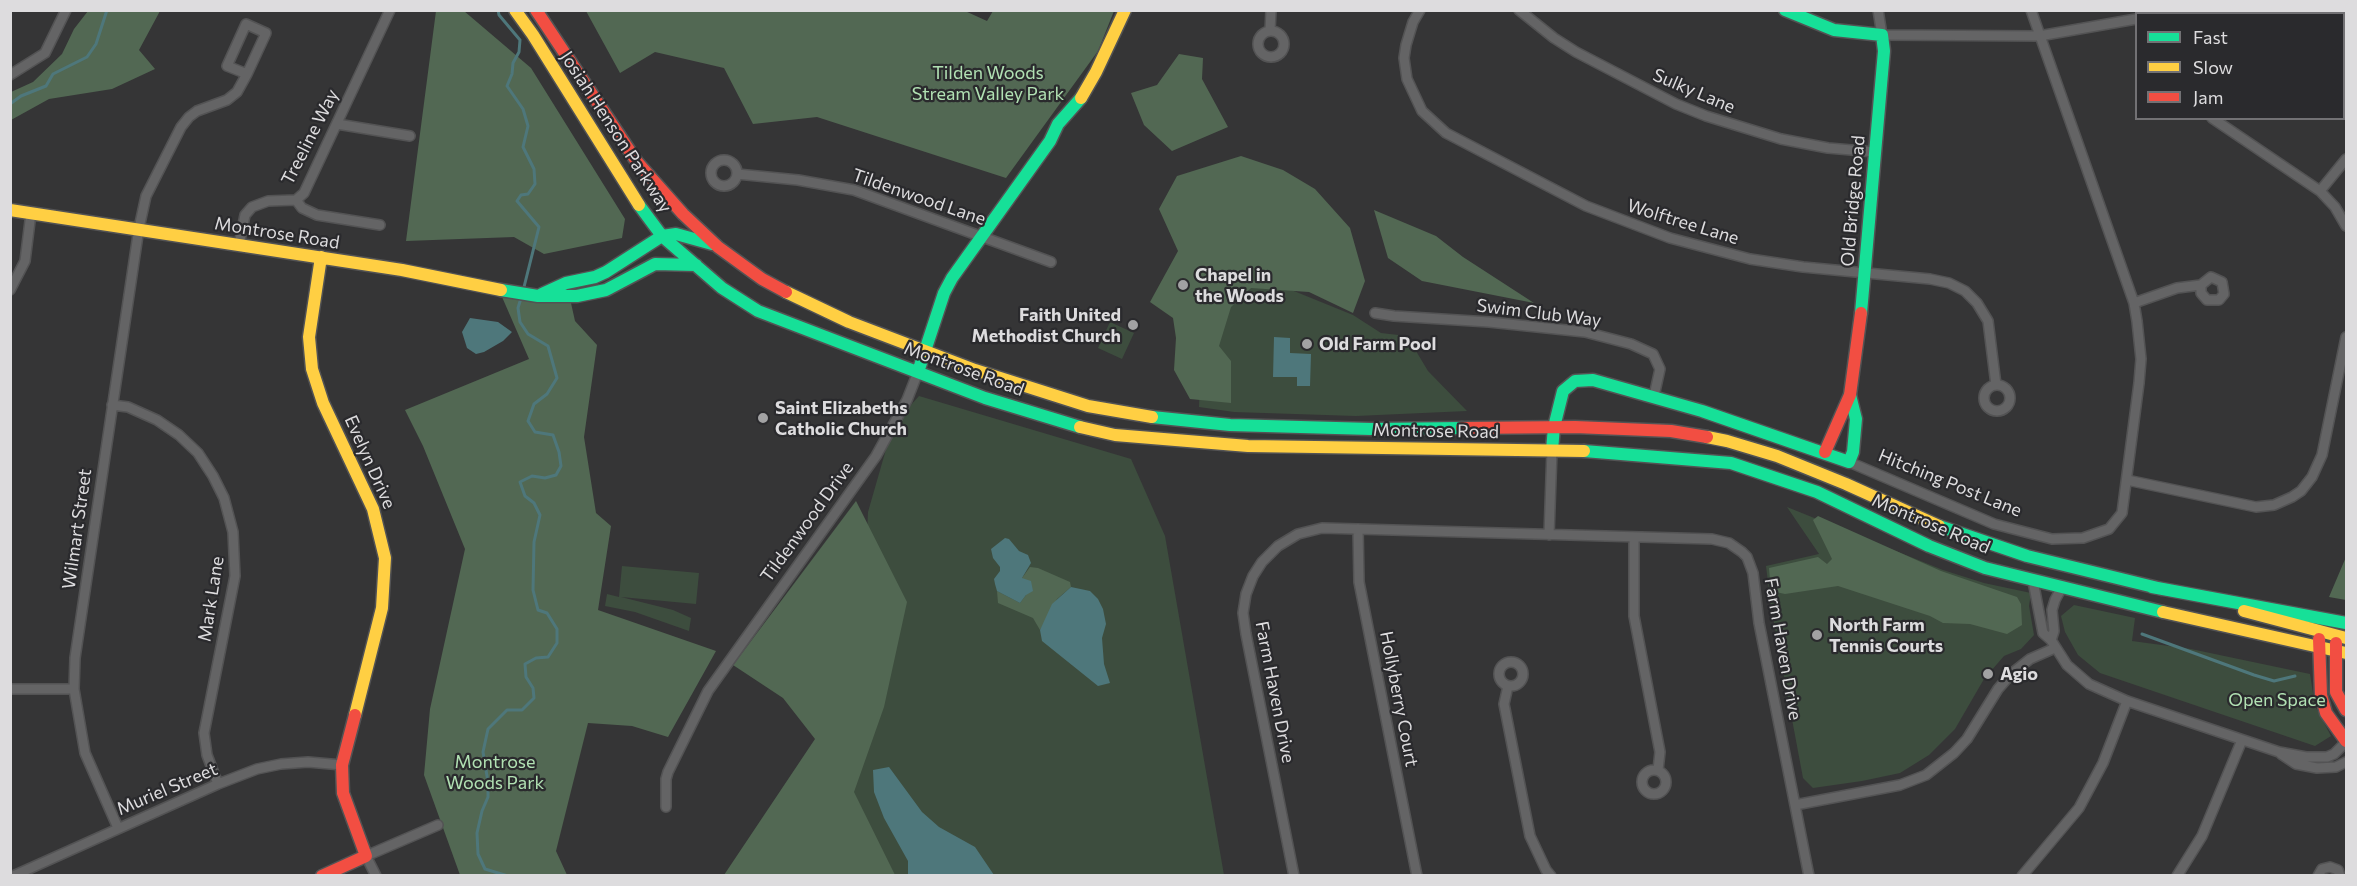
<!DOCTYPE html>
<html>
<head>
<meta charset="utf-8">
<style>
	body { margin:0 }
	#map { position:relative; width:2357px; height:886px; overflow:hidden; background:#353536; font-family:Commissioner,sans-serif }
	canvas { display:block }
	.frame { position:absolute; inset:0; border:12px solid #dddcde; pointer-events:none }
	.legend { position:absolute; left:2135px; top:12px; width:210px; height:108px; box-sizing:border-box; background:#2a2a2d; border:2px solid #727174; margin:0; padding:8px 10px; list-style:none; font-size:18px; color:#dddcde }
	.legend li { display:flex; align-items:center; gap:12px; height:30px }
	.legend b { width:30px; border:2px solid #727174 }
</style>
</head>
<body>
<div id="map">
<canvas width="2357" height="886"></canvas>
<div class="frame"></div>
<ul class="legend">
<li><b style="height:8px;background:#16e098"></b>Fast</li>
<li><b style="height:8px;background:#ffcf43"></b>Slow</li>
<li><b style="height:8px;background:#f24e42"></b>Jam</li>
</ul>
</div>
<script>
const g = document.querySelector('canvas').getContext('2d');
g.lineJoin = 'round';
function paint(path, color) { g.fillStyle = color; g.fill(path, 'evenodd'); }
const poly = rows => new Path2D(rows.map(r => 'M' + r).join(''));
function strokePath(path, color, width, dash) { g.strokeStyle = color; g.lineWidth = width; g.lineCap = dash ? 'butt' : 'round'; g.setLineDash(dash || []); g.stroke(path); }
function label(font, color, halo, rows, align = 'center') {
  g.font = font + ' Commissioner,sans-serif'; g.lineWidth = 4.5; g.setLineDash([]); g.textBaseline = 'middle'; g.strokeStyle = halo; g.fillStyle = color; for (const [text, x, y, turn = 0] of rows) {
    g.save(); g.translate(x, y); g.rotate((+turn || 0) * Math.PI / 180); g.textAlign = isNaN(turn) ? turn : align; if (halo) g.strokeText(text, 0, 0); g.fillText(text, 0, 0); g.restore();
  }
}
const green = poly([
	[1257,276,1353,315,1381,333,1407,336,1428,371,1467,411,1356,416,1234,412,1199,407,1203,288],
	[1110,322,1134,333,1122,359,1098,348],
	[919,396,1131,459,1165,536,1224,875,759,876,850,700,867,534,868,512,893,425],
	[1787,507,1943,570,1984,583,2031,593,2029,606,2034,635,2021,649,2004,656,1984,679,1955,729,1929,755,1900,773,1862,781,1813,788,1803,778,1771,607,1766,566,1819,554],
	[622,566,699,573,696,604,621,597,673,610,691,618,689,631,635,612,605,606,607,594,619,597],
	[2074,605,2135,618,2132,641,2191,649,2310,674,2315,706,2331,736,2315,746,2100,673,2078,655,2065,632,2061,616]
]);
const forest = poly([
	[88,11,160,11,139,50,155,69,112,89,49,99,11,120,11,92,33,82,62,54,74,29],
	[436,11,464,11,531,68,625,219,622,238,544,254,514,237,406,241],
	[965,11,987,21,993,11,1114,11,1098,51,1006,178,817,117,753,124,724,68,655,52,620,73,586,11],
	[1179,54,1203,58,1202,79,1228,127,1172,151,1144,125,1131,93,1157,85],
	[1241,156,1283,170,1315,189,1350,228,1365,281,1353,313,1309,292,1251,288,1231,307,1219,346,1231,361,1231,403,1190,399,1174,370,1176,338,1173,318,1150,302,1178,251,1159,209,1177,176],
	[1374,210,1436,236,1463,257,1534,303,1422,281,1388,258],
	[499,290,569,294,575,321,597,345,584,437,596,513,611,526,598,610,716,651,668,737,632,726,588,723,556,851,567,875,460,875,424,775,430,709,465,549,423,446,405,410,529,359],
	[856,501,907,602,884,707,854,792,895,875,724,875,815,739,783,698,733,665],
	[1818,516,1941,571,2017,597,2021,604,2022,625,2007,634,1970,624,1943,623,1930,616,1838,586,1785,594,1771,591,1769,568,1818,557,1827,564,1832,559,1813,520],
	[2346,557,2346,600,2329,597],
	[1030,567,1038,568,1070,582,1071,587,1057,599,1040,630,1033,618,998,603,997,591,1020,603,1026,595,1022,578]
]);
const water = poly([
	[470,318,498,322,512,332,503,341,484,352,476,354,467,348,462,332],
	[1274,337,1290,338,1290,353,1311,354,1310,386,1297,386,1297,377,1273,377],
	[1005,538,1009,539,1019,551,1028,555,1031,563,1022,578,1031,581,1033,591,1026,595,1020,603,997,591,995,584,994,579,1000,571,1000,567,993,558,991,549],
	[1071,587,1090,591,1098,599,1103,609,1106,624,1102,638,1104,664,1110,683,1098,686,1042,641,1040,630,1052,604],
	[889,767,922,812,939,827,975,847,994,875,908,875,908,861,884,818,874,792,873,770]
]);
const stream = poly([
	[498,10,499,15,520,40,519,52,513,63,512,74,507,86,523,109,528,126,523,147,534,169,535,184,528,194,521,195,517,201,539,227,523,291],
	[10,104,21,96,46,86,53,74,87,57,96,44,107,10],
	[2142,634,2254,675,2274,681,2295,676],
	[508,876,485,869,478,854,477,833,482,811,488,797,488,782,483,752,488,729,507,710,522,710,534,698,533,688,526,677,525,664,536,658,548,657,557,643,557,629,547,613,538,610,533,590,534,542,540,515,534,503,525,496,520,482,532,476,545,478,556,475,561,466,559,452,553,435,535,432,528,421,534,404,547,394,557,378,548,346,528,334,520,322,518,308,521,298]
]);
const street = poly([
	[1420,10,1413,22,1406,45,1404,58,1407,79,1422,111,1446,133,1586,206,1670,238,1750,259,1803,267,1930,279,1949,283,1965,291,1977,303,1988,321,1996,385],
	[1519,10,1554,38,1576,52,1676,104,1706,116,1781,139,1828,148,1875,152],
	[1878,10,1882,35,2039,36,2136,19],
	[2165,14,2180,10],
	'1258 44a13 13 0 1 1 26 0a13 13 0 1 1-26 0Z',
	[1270,31,1271,10],
	[10,75,45,53,66,10],
	[2212,118,2320,191,2335,207,2346,226],
	[337,124,410,136],
	'711 173a13 13 0 1 1 26 0a13 13 0 1 1-26 0Z',
	[737,174,798,180,854,190,1051,262],
	[2320,191,2346,159],
	[296,200,302,208,317,215,380,225],
	[239,245,245,215,252,207,268,201,296,200,304,193,390,10],
	[10,290,25,261,31,213],
	[2134,303,2177,288,2201,285,2211,277,2222,282,2224,294,2219,300,2207,300,2201,293,2201,285],
	[1375,313,1394,316,1489,322,1585,332,1631,344,1653,354,1660,369,1654,396],
	'1984 398a13 13 0 1 1 26 0a13 13 0 1 1-26 0Z',
	[112,405,128,407,157,420,179,435,198,453,213,476,224,498,233,532,235,576,204,733,207,755,218,784],
	[1849,462,1994,524,2052,539,2083,538,2109,529,2122,513,2139,383,2141,359,2137,321,2134,303,2031,10],
	[2127,480,2256,507,2274,505,2292,497,2301,491,2312,477,2322,455,2346,337],
	[1358,529,1359,582,1417,876],
	[1549,535,1552,450],
	[1634,537,1634,616,1660,752,1658,770],
	[2033,581,2043,633,2051,640,2067,665,2089,684,2127,701,2279,752,2306,757,2327,757,2334,754,2346,742],
	[2051,640,2054,631,2052,610,2055,600,2062,587],
	'1499 674a12 12 0 1 1 24 0a12 12 0 1 1-24 0Z',
	[1508,686,1504,704,1530,836,1546,870,1551,876],
	[10,689,74,689],
	[2281,754,2296,764,2317,768,2336,767,2346,762],
	'1642 782a12 12 0 1 1 24 0a12 12 0 1 1-24 0Z',
	[1795,805,1900,785,1926,775,1954,753,1967,739,1998,689,2011,674,2030,659,2055,648],
	[666,807,666,779,668,772,708,691,876,456,907,400,918,372],
	[118,828,85,753,74,689,75,658,139,228,146,196,181,127,189,117,197,111,227,100,237,92,247,74,266,33,246,24,227,66,247,74],
	[13,876,218,784,257,769,281,764,308,762,342,765],
	[376,876,366,856,438,825],
	[1294,876,1246,634,1243,613,1246,594,1253,576,1262,562,1278,546,1298,534,1322,528,1712,539,1729,543,1742,552,1747,557,1753,573,1759,623,1809,876],
	[2022,876,2079,808,2103,763,2127,701],
	[2177,876,2202,836,2242,740],
	[2318,876,2322,869,2330,867,2338,870,2340,876]
]);
const fast = poly([
	[1785,10,1834,30,1882,35,1884,51,1861,313],
	[639,205,662,236,722,288,758,311,985,398,1080,427],
	[662,236,676,234,712,244],
	[501,290,538,296,577,296,606,290,655,264,696,265],
	[542,294,566,283,595,277,606,272,662,236],
	[918,372,944,293,952,278,1050,141,1058,124,1081,98],
	[1152,417,1230,425,1371,429,1462,428],
	[1552,450,1554,427,1563,391,1575,381,1593,380,1702,411,1849,462,1853,452,1856,419,1850,395],
	[1584,451,1731,463,1817,492,1929,546,1985,568,2163,612],
	[1939,526,2027,556,2162,589],
	[2152,587,2346,623]
]);
const slow = poly([
	[515,10,533,35,639,205],
	[1081,98,1096,72,1125,10],
	[10,210,402,270,501,290],
	[321,257,309,337,312,369,323,403,373,509,385,558,382,608,355,715],
	[786,292,849,322,975,370,1088,406,1152,417],
	[1080,427,1115,435,1248,446,1584,451],
	[1707,437,1727,441,1777,456,1846,484,1939,526],
	[2244,611,2346,638],
	[2163,612,2346,653]
]);
const jam = poly([
	[536,10,637,162,683,214,718,247,762,279,786,292],
	[1462,428,1575,427,1671,431,1707,437],
	[1825,452,1850,395,1861,313],
	[2319,639,2321,695,2326,713,2346,741],
	[2336,643,2336,692,2346,710],
	[322,876,366,856,343,793,342,765,355,715]
]);
const markers = [
	[1183,285,6,"#a2a2a3"],
	[1133,325,6,"#a2a2a3"],
	[1307,344,6,"#a2a2a3"],
	[763,418,6,"#a2a2a3"],
	[1817,635,6,"#a2a2a3"],
	[1988,674,6,"#a2a2a3"]
];
const parkNames = [
	["Tilden Woods",988,73],
	["Stream Valley Park",988,94],
	["Open Space",2277,700],
	["Montrose",495,762],
	["Woods Park",495,783]
];
const streetNames = [
	["Sulky Lane",1694,91,23],
	["Josiah Henson Parkway",616,132,57],
	["Treeline Way",310,137,-63],
	["Tildenwood Lane",919,197,19],
	["Old Bridge Road",1853,201,-85],
	["Wolftree Lane",1683,222,17],
	["Montrose Road",277,233,9],
	["Swim Club Way",1539,313,7],
	["Montrose Road",964,369,20],
	["Montrose Road",1436,431,1],
	["Evelyn Drive",370,462,66],
	["Hitching Post Lane",1950,483,22],
	["Tildenwood Drive",807,522,-54],
	["Montrose Road",1931,524,23],
	["Wilmart Street",77,529,-82],
	["Mark Lane",211,599,-81],
	["Farm Haven Drive",1783,649,80],
	["Farm Haven Drive",1275,692,79],
	["Hollyberry Court",1399,699,79],
	["Muriel Street",167,789,-23]
];
const poiNames = [
	["Chapel in",1195,275],
	["the Woods",1195,296],
	["Faith United",1121,315,"right"],
	["Methodist Church",1121,336,"right"],
	["Old Farm Pool",1319,344],
	["Saint Elizabeths",775,408],
	["Catholic Church",775,429],
	["North Farm",1829,625],
	["Tennis Courts",1829,646],
	["Agio",2000,674]
];
paint(green, '#3d4d3e');
paint(forest, '#526853');
paint(water, '#4e777b');
strokePath(stream, '#4e777b', 3);
strokePath(street, '#535354', 12);
strokePath(fast, '#535354', 15);
strokePath(slow, '#535354', 15);
strokePath(jam, '#535354', 15);
strokePath(street, '#646465', 9);
strokePath(fast, '#16e098', 12);
strokePath(slow, '#ffcf43', 12);
strokePath(jam, '#f24e42', 12);
for (const [x, y, r, color] of markers) { const dot = new Path2D(); dot.arc(x, y, r, 0, 2 * Math.PI); g.fillStyle = color; g.fill(dot); strokePath(dot, '#2a2a2d', 2); }
label('18px', '#b1e1b3', '#2a2a2d', parkNames);
label('18px', '#dddcde', '#2a2a2d', streetNames);
label('bold 18px', '#dddcde', '#2a2a2d', poiNames, 'left');
</script>
</body>
</html>
